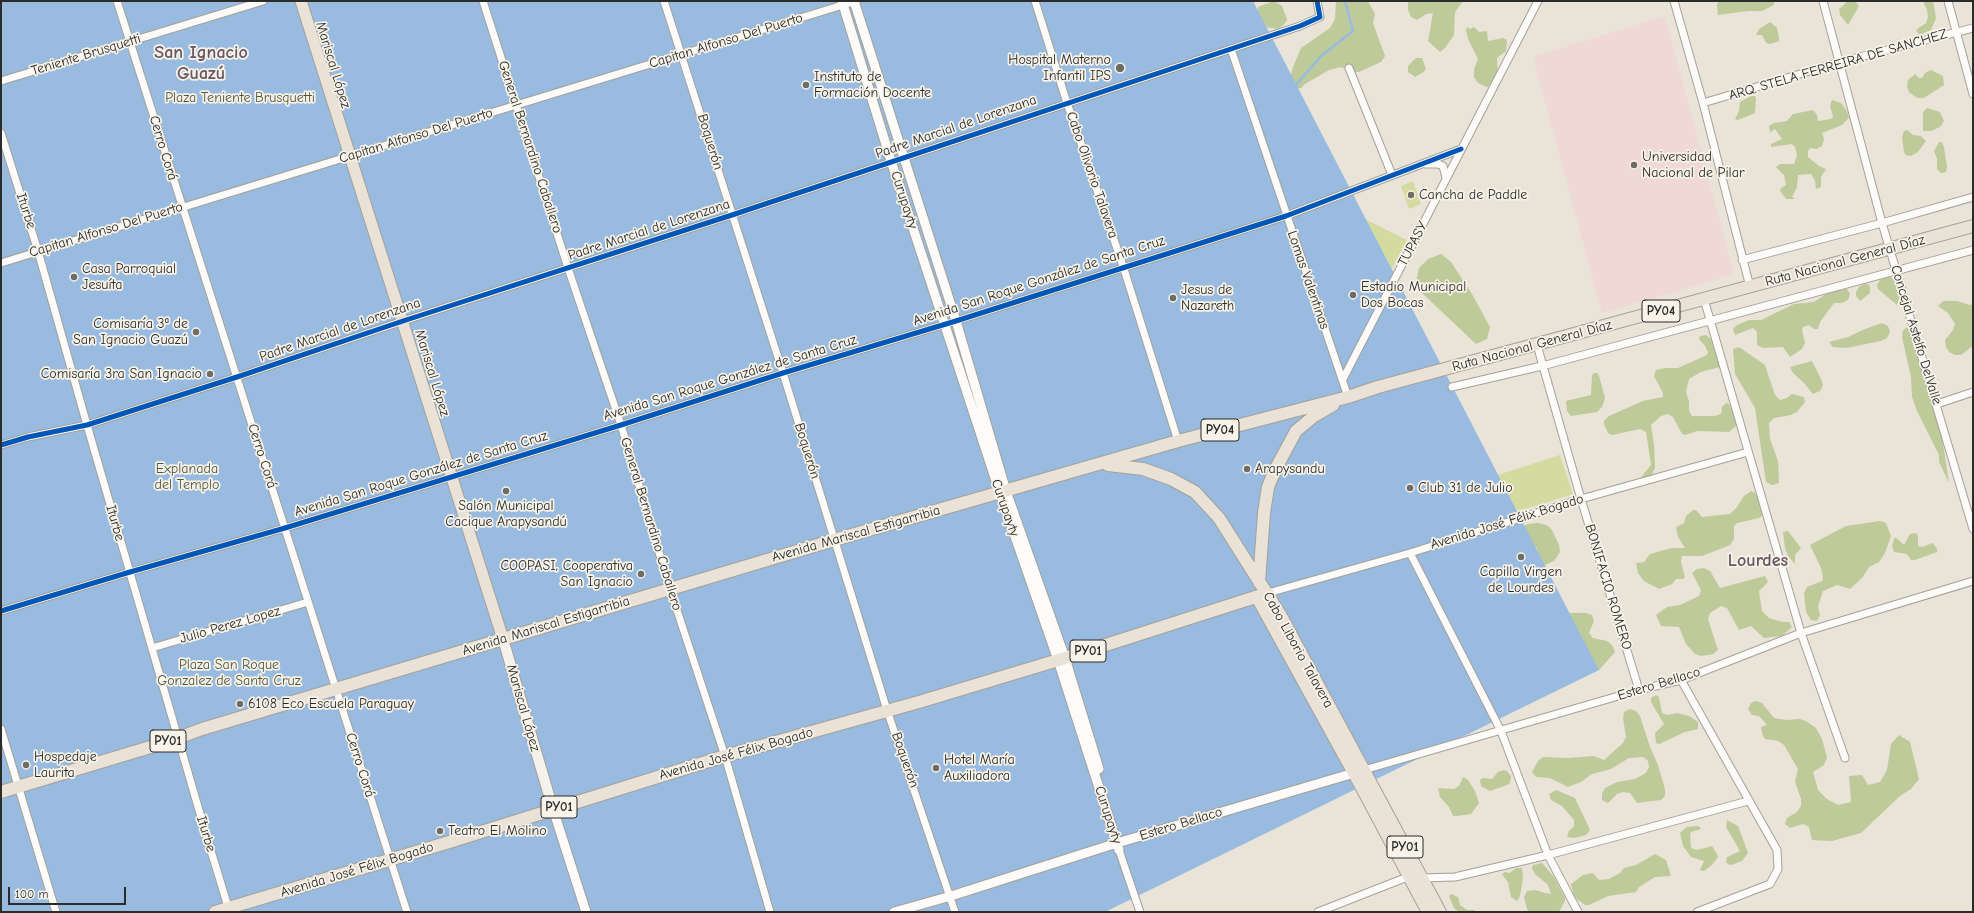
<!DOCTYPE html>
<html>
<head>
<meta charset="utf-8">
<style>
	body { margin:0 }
	#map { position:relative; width:1974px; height:913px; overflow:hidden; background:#e9e4d7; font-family:"Comic Neue",sans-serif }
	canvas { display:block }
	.frame { position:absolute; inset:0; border:2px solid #2b2b2b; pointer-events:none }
	.scale { position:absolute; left:8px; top:887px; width:118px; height:18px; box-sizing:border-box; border:2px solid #2b2b2b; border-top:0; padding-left:5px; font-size:12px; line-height:14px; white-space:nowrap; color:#2b2b2b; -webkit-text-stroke:3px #f7f3e8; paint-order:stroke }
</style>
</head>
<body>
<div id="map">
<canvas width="1974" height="913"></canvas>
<div class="frame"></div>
<div class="scale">100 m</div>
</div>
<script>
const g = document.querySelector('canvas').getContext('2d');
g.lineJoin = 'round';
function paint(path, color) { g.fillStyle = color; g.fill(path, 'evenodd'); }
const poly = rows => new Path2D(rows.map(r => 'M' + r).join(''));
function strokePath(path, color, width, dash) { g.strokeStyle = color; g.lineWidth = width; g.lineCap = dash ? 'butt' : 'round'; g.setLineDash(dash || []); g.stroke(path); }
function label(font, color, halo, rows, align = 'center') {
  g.font = font + ' "Comic Neue",sans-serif'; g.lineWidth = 3.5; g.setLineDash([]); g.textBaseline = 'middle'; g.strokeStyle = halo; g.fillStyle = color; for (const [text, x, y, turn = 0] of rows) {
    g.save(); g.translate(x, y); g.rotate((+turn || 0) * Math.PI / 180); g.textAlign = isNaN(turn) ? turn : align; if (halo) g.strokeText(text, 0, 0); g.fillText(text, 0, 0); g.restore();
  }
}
const built = poly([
	[1665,16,1734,274,1602,313,1533,57]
]);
const green = poly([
	[1413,181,1421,204,1409,209,1401,186],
	[1363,218,1407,240,1376,298],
	[1560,455,1573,494,1497,518,1485,479]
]);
const forest = poly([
	[1274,1,1282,6,1287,19,1286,22,1279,29,1265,27,1257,17,1258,7],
	[1336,1,1365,1,1369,3,1375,14,1373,23,1385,56,1381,62,1359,72,1352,72,1341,67,1329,70,1305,84,1301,88,1296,89,1290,78,1293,67,1301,48,1330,28,1335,19],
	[1408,1,1463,1,1455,12,1454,35,1445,48,1440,52,1428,41,1433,13,1426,14,1417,20,1411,17,1408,10],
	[1719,1,1774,1,1774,5,1762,11,1748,11,1718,15,1717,5],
	[1848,1,1855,1,1859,6,1848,25,1840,15,1839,9],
	[1923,1,1933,1,1936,18,1931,30,1919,35,1916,30,1926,23,1928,17,1927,10],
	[1770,22,1777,28,1779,38,1779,41,1770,44,1766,43,1762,35,1756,35,1759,29],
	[1467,27,1470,29,1474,27,1479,32,1487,31,1488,41,1503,38,1507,40,1506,51,1497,58,1498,81,1487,87,1478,83,1474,77,1474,69,1478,59,1468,39,1466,30],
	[1416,58,1422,58,1426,69,1422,73,1415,77,1408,72,1408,66],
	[1931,70,1943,76,1944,85,1924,98,1917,98,1909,92,1907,86,1908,80,1915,74,1919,78,1922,78,1925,73],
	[1751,96,1755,96,1756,99,1755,113,1738,120,1735,119,1739,111,1740,102],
	[1832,100,1841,103,1847,111,1849,118,1842,125,1822,133,1824,139,1822,146,1816,149,1810,148,1808,151,1808,157,1819,166,1826,169,1821,177,1821,187,1816,189,1815,181,1811,174,1798,175,1797,187,1792,197,1795,199,1786,199,1780,191,1781,188,1786,185,1784,175,1776,167,1780,164,1794,164,1797,155,1795,147,1792,144,1771,147,1771,144,1782,139,1775,129,1770,132,1769,126,1774,123,1787,121,1793,114,1813,110,1817,115,1818,121,1831,119,1833,116,1830,106],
	[1927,108,1940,112,1944,121,1940,127,1931,131,1923,131,1923,112],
	[1907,130,1913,135,1921,136,1926,141,1918,152,1911,156,1906,155,1904,152,1902,137,1904,131],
	[1939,142,1942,142,1944,147,1947,167,1946,172,1941,173,1937,169,1937,159,1934,151],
	[1441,254,1451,262,1472,294,1490,327,1487,339,1476,344,1422,293,1416,282,1419,268,1428,259],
	[1889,276,1895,280,1897,286,1899,299,1897,305,1878,289,1877,285,1880,280],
	[1864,284,1868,284,1870,287,1870,293,1860,301,1856,296,1856,292,1859,287],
	[1841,288,1847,289,1850,294,1848,300,1842,303,1834,303,1820,322,1818,329,1814,329,1809,325,1803,327,1802,330,1805,343,1802,349,1790,357,1783,347,1763,348,1757,345,1757,332,1753,328,1735,335,1733,329,1737,325,1749,320,1761,320,1794,304,1814,302,1829,292],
	[1943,301,1957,301,1970,305,1973,304,1973,346,1961,355,1955,355,1949,352,1946,347,1945,340,1953,330,1955,324,1948,313,1938,306],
	[1882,323,1888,326,1890,332,1887,338,1881,341,1846,348,1833,347,1829,342,1848,337,1865,329],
	[1908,327,1942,437,1949,483,1939,462,1939,455,1917,411,1912,397,1911,377,1902,337,1903,330],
	[1706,335,1711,339,1719,356,1720,367,1701,372,1689,379,1686,392,1689,401,1689,411,1692,416,1715,416,1721,414,1722,407,1726,403,1729,404,1735,416,1736,426,1729,432,1697,431,1685,435,1682,434,1673,417,1668,414,1661,416,1651,425,1654,445,1655,467,1650,480,1639,480,1651,465,1646,432,1640,429,1612,435,1608,433,1604,424,1604,421,1609,416,1643,401,1663,397,1663,393,1654,376,1656,370,1665,368,1678,368,1707,355,1708,352,1705,346,1699,339,1700,336],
	[1739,347,1765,365,1775,395,1780,400,1787,398,1792,394,1804,397,1805,402,1797,412,1791,415,1774,418,1769,423,1770,439,1778,461,1779,483,1772,485,1766,482,1755,408,1735,374,1733,349],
	[1812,361,1821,379,1823,385,1820,391,1813,394,1804,383,1793,373,1790,367],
	[1594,373,1597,373,1599,376,1605,398,1602,407,1597,412,1571,416,1567,411,1566,401,1591,395,1592,375],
	[1751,491,1757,494,1760,500,1763,512,1762,516,1759,518,1737,523,1734,526,1734,539,1730,545,1702,556,1682,556,1681,562,1685,577,1683,579,1676,579,1672,584,1659,589,1644,581,1638,573,1636,563,1644,562,1650,554,1672,548,1685,548,1678,537,1676,527,1684,523,1686,516,1693,510,1696,510,1702,517,1730,514,1737,507,1744,496],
	[1880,521,1886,523,1891,536,1885,553,1879,562,1869,567,1862,578,1850,589,1837,585,1823,591,1818,606,1820,615,1817,621,1811,620,1806,612,1804,593,1807,587,1822,581,1823,578,1821,568,1810,545,1846,526],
	[1538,523,1547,525,1552,530,1559,545,1560,552,1554,561,1536,569,1538,558,1537,548,1516,530,1528,524],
	[1788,531,1801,548,1795,555,1795,564,1788,556,1785,548,1783,532],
	[1916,533,1918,536,1918,546,1922,547,1933,543,1937,549,1937,552,1915,560,1911,560,1907,554,1894,552,1892,546,1895,537,1904,545,1910,534],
	[1704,568,1710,571,1720,588,1765,576,1768,582,1759,591,1762,611,1769,618,1782,622,1789,622,1792,627,1782,636,1764,638,1751,626,1739,630,1727,608,1721,606,1710,613,1708,619,1718,650,1713,654,1701,656,1695,654,1686,644,1679,627,1661,626,1656,615,1667,607,1680,605,1699,596,1701,590,1692,573,1697,569],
	[1565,613,1586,613,1592,615,1594,621,1589,633,1593,638,1607,641,1612,645,1615,652,1599,670,1585,667],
	[1656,695,1659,697,1662,713,1668,715,1677,713,1689,716,1698,722,1698,729,1685,732,1659,744,1656,743,1655,733,1664,724,1651,702,1651,698],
	[1756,701,1762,703,1774,718,1786,720,1800,719,1806,721,1816,728,1822,739,1827,758,1824,765,1813,772,1818,790,1827,799,1838,805,1851,802,1849,776,1862,775,1868,785,1880,782,1887,770,1891,744,1899,735,1910,742,1919,779,1911,789,1900,796,1861,833,1832,841,1812,840,1809,827,1803,824,1790,828,1785,824,1787,818,1797,812,1801,806,1801,799,1795,781,1798,769,1784,745,1778,741,1765,739,1762,733,1761,727,1767,725,1759,716,1752,715,1748,709,1751,703],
	[1630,709,1636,711,1640,716,1650,747,1658,765,1665,789,1665,796,1661,800,1637,803,1630,793,1623,792,1617,794,1608,803,1602,800,1602,794,1605,788,1617,782,1635,779,1646,773,1649,767,1648,761,1643,757,1629,758,1611,769,1592,774,1581,782,1568,787,1550,778,1536,777,1532,772,1538,761,1543,757,1569,758,1593,756,1604,760,1623,743,1626,737,1623,718,1624,712],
	[1504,770,1507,771,1511,776,1510,783,1507,785,1490,791,1481,786,1480,780,1483,778,1492,779,1498,772],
	[1463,777,1468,780,1475,791,1479,803,1471,814,1457,816,1453,816,1449,807,1440,797,1438,788,1454,789,1459,786],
	[1556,790,1575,798,1590,830,1586,835,1574,838,1567,837,1569,831,1574,826,1574,820,1562,806,1551,800,1549,794],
	[1727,820,1738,826,1748,853,1742,861,1731,865,1728,864,1726,862,1727,857,1740,851,1726,827],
	[1697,826,1700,827,1701,829,1691,832,1690,835,1691,848,1697,850,1712,846,1717,854,1718,857,1712,865,1704,871,1700,870,1704,861,1691,857,1683,846,1680,833,1687,827],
	[1655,854,1666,860,1671,876,1655,877,1639,887,1636,892,1608,896,1589,905,1585,905,1574,897,1571,884,1583,875,1593,873,1599,880,1609,879,1620,873,1624,868,1636,865],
	[1542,863,1554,877,1565,898,1565,901,1559,912,1529,912,1527,909,1524,897,1527,891,1536,890,1545,893,1551,894,1548,885,1535,874,1532,868,1533,865],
	[1516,868,1522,868,1523,878,1520,896,1517,901,1511,897,1508,882,1502,874,1505,872,1510,873],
	[1451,894,1458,897,1460,905,1467,910,1474,910,1476,912,1459,912,1454,908,1449,896]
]);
const water = poly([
	[1,1,1253,1,1599,670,1105,912,1,912]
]);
const stream = poly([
	[1295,86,1321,56,1353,31,1345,1]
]);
const minor = poly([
	[117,1,407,912],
	[483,1,568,268,621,425,670,589,725,756,770,912],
	[664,1,783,373,887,710,955,912],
	[1035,1,1067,103,1123,266,1178,441],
	[1674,1,1703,103,1750,287],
	[1823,1,1882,223,1973,529],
	[1948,1,1973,94],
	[1231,49,1348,397],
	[1349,68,1392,175],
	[1,81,263,1],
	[1703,103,1840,62,1973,28],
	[1,133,38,251,87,425,208,841,229,910],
	[1426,164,1438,164,1443,166,1446,178],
	[1742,260,1882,223,1973,197],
	[1,263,856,1],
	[1704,299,1801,633,1845,758],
	[1537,345,1581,499,1639,690],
	[1343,379,1538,1],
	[1452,387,1542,366,1973,250],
	[1937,404,1973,392],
	[1,445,28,437,87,425,237,377,403,321,732,215,1300,26,1320,17,1317,1],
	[1410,553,1501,731,1548,855,1578,912],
	[1268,593,1410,553,1581,499,1748,452],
	[1,611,130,572,285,528,621,425,783,373,956,321,1286,216,1461,149],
	[152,648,308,602],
	[1681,680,1777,850,1778,869,1770,884,1697,912],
	[1,729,56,912],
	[1364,770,1639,690,1681,680,1801,633,1973,581],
	[1119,850,1140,912],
	[1422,878,1455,877,1548,855,1748,801],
	[1318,912,1410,876]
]);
const tertiary = poly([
	[842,1,891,161,1000,493,1058,660,1119,850],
	[854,1,956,321,1006,491,1065,658,1099,769],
	[553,809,586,912],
	[894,912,951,896,1117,843,1354,773]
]);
const secondary = poly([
	[503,639,553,809]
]);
const primary = poly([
	[301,1,503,639]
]);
const trunk = poly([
	[1108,465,1143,469,1171,479,1195,492,1219,518,1281,616,1440,912],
	[1259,582,1264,513,1268,487,1275,470,1296,431,1314,416,1333,405],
	[1257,597,1360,784,1428,912],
	[1,792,167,742,202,729,834,540,1178,441,1348,397,1378,387,1973,226],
	[215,912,446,843,725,756,919,702,1065,658,1268,593]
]);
const cycleway = poly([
	[1,445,28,437,87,425,237,377,403,321,732,215,1300,26,1320,17,1317,1],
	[1,611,130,572,285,528,621,425,783,373,956,321,1286,216,1461,149]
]);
const markers = [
	[1120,68,5,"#6e6c67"],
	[806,85,4,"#6e6c67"],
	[1634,165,4,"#6e6c67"],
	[1411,195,4,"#6e6c67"],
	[74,277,4,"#6e6c67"],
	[1353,295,4,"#6e6c67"],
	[1173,298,4,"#6e6c67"],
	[196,332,4,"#6e6c67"],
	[210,374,4,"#6e6c67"],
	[1247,469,4,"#6e6c67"],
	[1410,488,4,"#6e6c67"],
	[506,491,4,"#6e6c67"],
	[1521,557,4,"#6e6c67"],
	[641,574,4,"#6e6c67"],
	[240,704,4,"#6e6c67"],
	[26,765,4,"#6e6c67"],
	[936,768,4,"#6e6c67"],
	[440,831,4,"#6e6c67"]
];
const shields = [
	[1661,311,38],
	[1220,430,38],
	[1088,651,36],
	[168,741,36],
	[559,807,36],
	[1405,847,36]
];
const shieldNames = [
	["PY04",1661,311],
	["PY04",1220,430],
	["PY01",1088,651],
	["PY01",168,741],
	["PY01",559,807],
	["PY01",1405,847]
];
const streetNames = [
	["Capitan Alfonso Del Puerto",726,41,-17],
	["Teniente Brusquetti",86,55,-17],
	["Mariscal López",333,65,73],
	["ARQ. STELA FERREIRA DE SANCHEZ",1838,65,-16],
	["Padre Marcial de Lorenzana",956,127,-19],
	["Capitan Alfonso Del Puerto",416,136,-17],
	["Boquerón",710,142,73],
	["General Bernardino Caballero",530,147,72],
	["Cerro Corá",163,148,73],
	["Cabo Olivorio Talavera",1092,175,71],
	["Curupayty",904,200,72],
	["Iturbe",26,211,72],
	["Capitan Alfonso Del Puerto",106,230,-17],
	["Padre Marcial de Lorenzana",649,230,-18],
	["TUPASY",1413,244,-63],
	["Ruta Nacional General Díaz",1845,261,-15],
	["Lomas Valentinas",1308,280,71],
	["Avenida San Roque González de Santa Cruz",1039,281,-18],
	["Padre Marcial de Lorenzana",340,330,-19],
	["Concejal Astelfo DelValle",1916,335,73],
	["Ruta Nacional General Díaz",1532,346,-15],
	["Mariscal López",432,373,73],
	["Avenida San Roque González de Santa Cruz",730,378,-17],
	["Boquerón",807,451,73],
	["Cerro Corá",262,456,72],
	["Avenida San Roque González de Santa Cruz",421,474,-17],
	["Curupayty",1005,508,71],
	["Avenida José Félix Bogado",1507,522,-17],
	["Iturbe",115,523,74],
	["General Bernardino Caballero",651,524,73],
	["Avenida Mariscal Estigarribia",856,534,-16],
	["BONIFACIO ROMERO",1608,587,73],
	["Julio Perez Lopez",230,625,-16],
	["Avenida Mariscal Estigarribia",546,626,-17],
	["Cabo Liborio Talavera",1298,650,61],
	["Estero Bellaco",1659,684,-17],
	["Mariscal López",523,708,74],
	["Avenida José Félix Bogado",736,754,-16],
	["Boquerón",905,760,71],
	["Cerro Corá",360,765,72],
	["Curupayty",1108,815,72],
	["Estero Bellaco",1181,824,-17],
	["Iturbe",206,834,73],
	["Avenida José Félix Bogado",357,870,-17]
];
const poiNames = [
	["Hospital Materno",1111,60,"right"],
	["Infantil IPS",1111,76,"right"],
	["Instituto de",814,77],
	["Formación Docente",814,93],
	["Universidad",1642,157],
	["Nacional de Pilar",1642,173],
	["Cancha de Paddle",1419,195],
	["Casa Parroquial",82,269],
	["Jesuíta",82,285],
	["Estadio Municipal",1361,287],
	["Dos Bocas",1361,303],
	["Jesus de",1181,290],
	["Nazareth",1181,306],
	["Comisaría 3ª de",188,324,"right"],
	["San Ignacio Guazú",188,340,"right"],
	["Comisaría 3ra San Ignacio",202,374,"right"],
	["Arapysandu",1255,469],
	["Club 31 de Julio",1418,488],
	["Salón Municipal",506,506,"center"],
	["Cacique Arapysandú",506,522,"center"],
	["COOPASI, Cooperativa",633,566,"right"],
	["San Ignacio",633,582,"right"],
	["Capilla Virgen",1521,572,"center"],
	["de Lourdes",1521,588,"center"],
	["6108 Eco Escuela Paraguay",248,704],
	["Hospedaje",34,757],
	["Laurita",34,773],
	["Hotel María",944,760],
	["Auxiliadora",944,776],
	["Teatro El Molino",448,831]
];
const parkNames = [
	["Plaza Teniente Brusquetti",240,98],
	["Explanada",187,469],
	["del Templo",187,485],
	["Plaza San Roque",229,665],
	["Gonzalez de Santa Cruz",229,681]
];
const districtNames = [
	["San Ignacio",201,53],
	["Guazú",201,74],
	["Lourdes",1758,561]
];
paint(built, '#f0d8d6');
paint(green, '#d4dba1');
paint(forest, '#beca99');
paint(water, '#98bbdf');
strokePath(stream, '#98bbdf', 2.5);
strokePath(minor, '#a4a19a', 9);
strokePath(tertiary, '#a4a19a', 11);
strokePath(secondary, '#a4a19a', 12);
strokePath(primary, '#a4a19a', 13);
strokePath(trunk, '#a4a19a', 14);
strokePath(minor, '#fcfbf9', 7);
strokePath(tertiary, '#fcfbf9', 9);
strokePath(secondary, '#f5f2eb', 10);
strokePath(primary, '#ebe2d7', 11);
strokePath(trunk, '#ebe2d7', 12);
strokePath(cycleway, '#0057b8', 5);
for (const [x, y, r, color] of markers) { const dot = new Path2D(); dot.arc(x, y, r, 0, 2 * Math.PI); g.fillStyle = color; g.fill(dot); strokePath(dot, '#f7f3e8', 1.5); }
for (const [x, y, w] of shields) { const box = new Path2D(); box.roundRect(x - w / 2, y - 11, w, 22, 3); g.fillStyle = '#f7f3e8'; g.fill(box); strokePath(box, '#2b2b2b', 1); }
label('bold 13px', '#2b2b2b', null, shieldNames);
label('14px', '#2b2b2b', '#f7f3e8', streetNames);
label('14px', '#2b2b2b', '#f7f3e8', poiNames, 'left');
label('14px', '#51553e', '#f7f3e8', parkNames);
label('bold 18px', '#695666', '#f7f3e8', districtNames);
</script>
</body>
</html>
